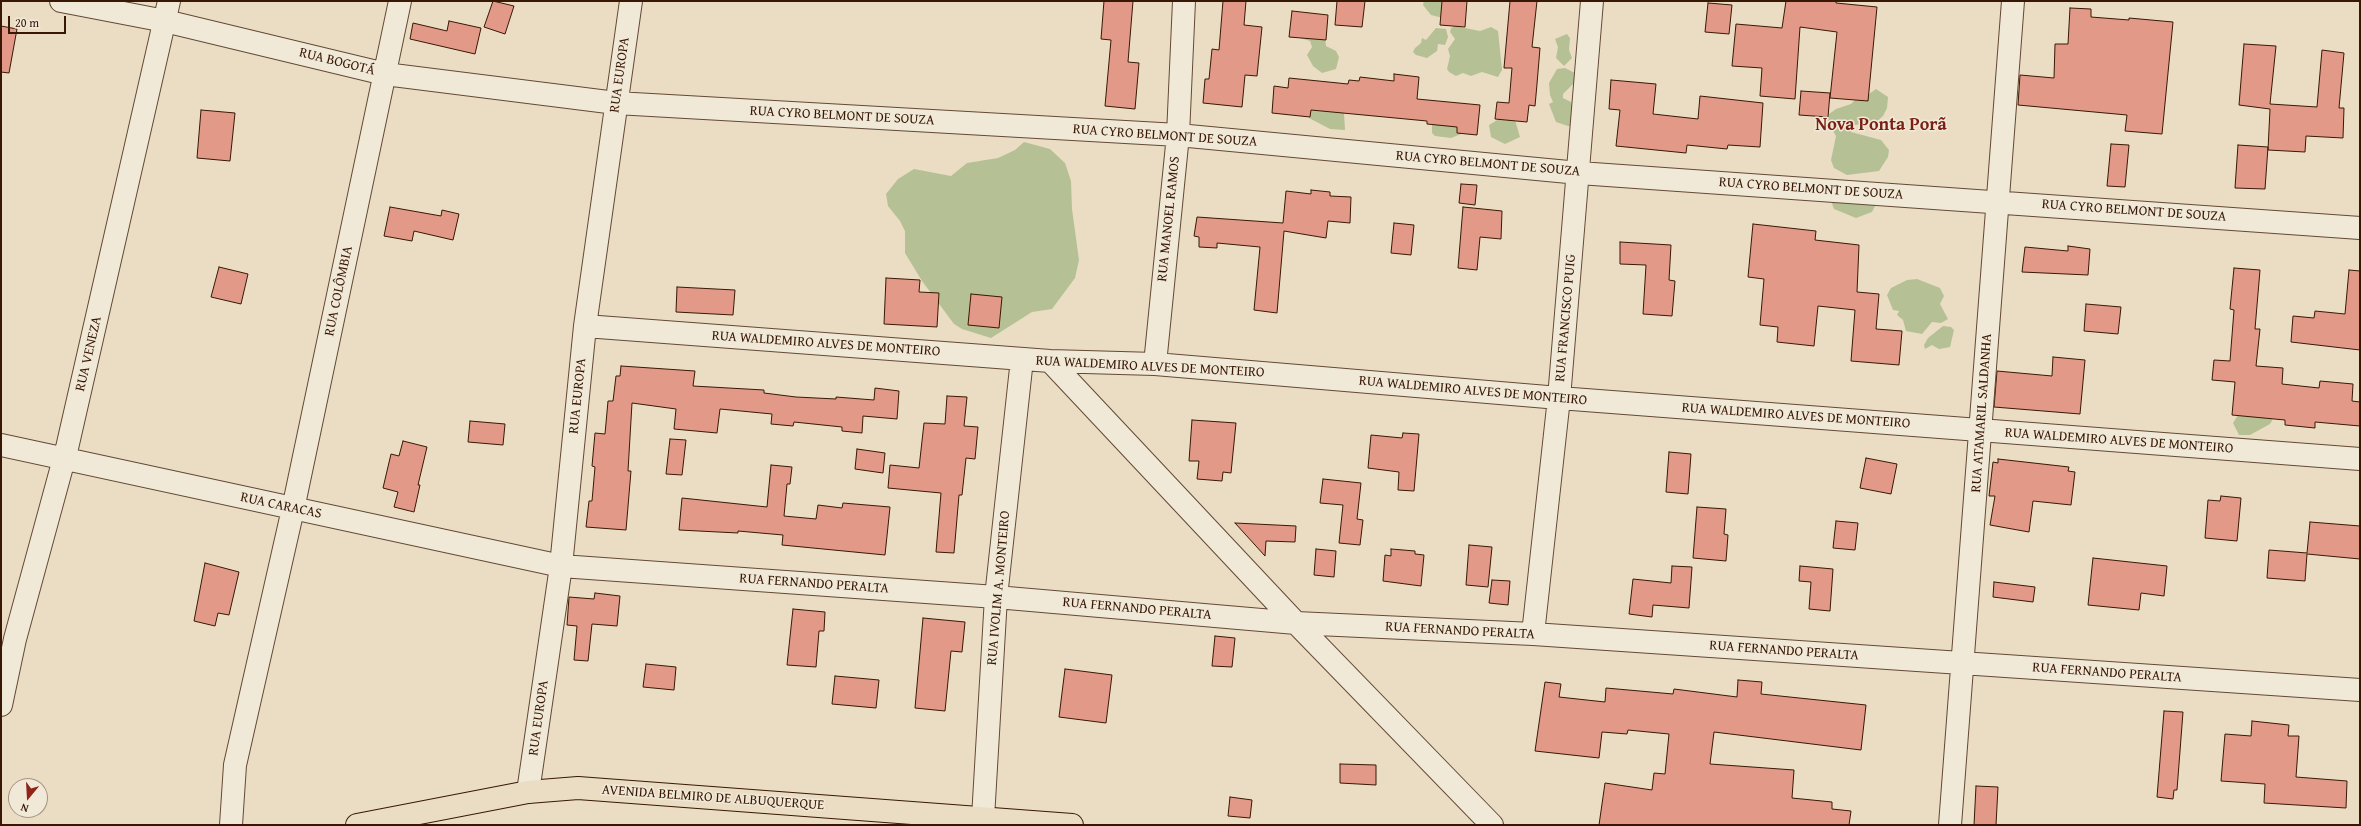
<!DOCTYPE html>
<html>
<head>
<meta charset="utf-8">
<style>
	body { margin:0 }
	#map { position:relative; width:2361px; height:826px; overflow:hidden; background:#eaddc3; font-family:"Gentium Book Plus",serif }
	canvas { display:block }
	.frame { position:absolute; inset:0; border:2px solid #381804; pointer-events:none }
	.north { position:absolute; left:8px; top:778px; width:40px; height:40px; box-sizing:border-box; background:#f1e9d8; border:1px solid #a79583; border-radius:50%; rotate:198deg; font-size:11px; font-weight:700; line-height:16px; text-align:center; color:#381804 }
	.north::after { content:''; display:block; margin:auto; width:14px; height:18px; background:#8f2418; clip-path:polygon(50% 0,100% 100%,50% 72%,0 100%) }
	.scale { position:absolute; left:8px; top:16px; width:58px; height:18px; box-sizing:border-box; border:2px solid #381804; border-top:0; padding-left:5px; font-size:12px; line-height:14px; white-space:nowrap; color:#381804; -webkit-text-stroke:3px #f1e9d8; paint-order:stroke }
</style>
</head>
<body>
<div id="map">
<canvas width="2361" height="826"></canvas>
<div class="frame"></div>
<div class="north">N</div>
<div class="scale">20 m</div>
</div>
<script>
const g = document.querySelector('canvas').getContext('2d');
g.lineJoin = 'round';
function paint(path, color) { g.fillStyle = color; g.fill(path, 'evenodd'); }
const poly = rows => new Path2D(rows.map(r => 'M' + r).join(''));
function strokePath(path, color, width, dash) { g.strokeStyle = color; g.lineWidth = width; g.lineCap = dash ? 'butt' : 'round'; g.setLineDash(dash || []); g.stroke(path); }
function label(font, color, halo, rows, align = 'center') {
  g.font = font + ' "Gentium Book Plus",serif'; g.lineWidth = 3; g.setLineDash([]); g.textBaseline = 'middle'; g.strokeStyle = halo; g.fillStyle = color; for (const [text, x, y, turn = 0] of rows) {
    g.save(); g.translate(x, y); g.rotate((+turn || 0) * Math.PI / 180); g.textAlign = isNaN(turn) ? turn : align; if (halo) g.strokeText(text, 0, 0); g.fillText(text, 0, 0); g.restore();
  }
}
const green = poly([
	[1424,1,1443,1,1443,18,1431,15,1423,5],
	[1455,26,1480,31,1491,27,1498,31,1502,70,1498,77,1482,72,1471,76,1463,73,1456,76,1449,72,1447,69,1450,56,1448,49,1455,39,1450,32,1451,28],
	[1436,28,1446,29,1448,37,1445,45,1438,44,1437,51,1427,58,1416,55,1413,52,1415,48,1421,43,1422,38,1426,40],
	[1567,34,1570,38,1569,50,1572,58,1564,66,1556,58,1558,47,1555,39],
	[1325,37,1326,46,1336,51,1339,57,1336,69,1322,73,1313,66,1307,55,1312,47,1310,41,1300,38],
	[1565,68,1577,74,1575,82,1563,94,1563,98,1571,102,1575,114,1572,126,1568,126,1556,122,1549,104,1553,102,1550,95,1549,83,1557,69],
	[1876,89,1888,97,1887,108,1883,116,1875,123,1854,125,1851,132,1881,140,1889,150,1888,157,1879,171,1847,175,1834,168,1831,160,1836,136,1828,122,1829,114,1836,109,1851,104,1860,95,1869,94],
	[1329,107,1344,113,1345,130,1330,129,1309,118,1309,111],
	[1446,118,1461,130,1461,134,1451,138,1435,136,1432,133,1432,122],
	[1499,119,1515,120,1520,137,1505,144,1491,137,1489,125],
	[1024,142,1050,149,1065,163,1071,181,1072,209,1079,260,1075,278,1052,309,1032,312,991,338,962,329,954,324,922,281,905,253,905,231,900,221,888,206,886,194,898,179,914,169,951,176,967,163,998,158,1015,150],
	[1831,201,1877,202,1872,212,1856,218,1834,209],
	[1917,279,1940,288,1944,296,1940,304,1948,319,1941,323,1932,322,1922,334,1906,331,1903,320,1897,315,1899,311,1893,310,1887,295,1891,288,1907,280],
	[1943,326,1951,327,1954,330,1950,347,1939,349,1932,345,1925,349,1924,345,1928,338],
	[2241,410,2274,417,2270,424,2250,435,2239,435,2233,423]
]);
const building = poly([
	[493,1,514,6,505,34,484,27,493,1],
	[1104,1,1133,1,1128,62,1139,63,1135,109,1105,106,1111,40,1101,39,1104,1],
	[1223,1,1246,1,1244,25,1262,27,1257,76,1245,75,1242,107,1203,103,1205,79,1209,79,1212,49,1219,50,1223,1],
	[1337,1,1365,1,1362,27,1335,25,1337,1],
	[1442,1,1467,1,1465,27,1440,25,1442,1],
	[1510,1,1537,1,1532,47,1540,48,1537,84,1535,106,1529,105,1527,122,1495,119,1497,102,1509,103,1512,68,1504,68,1510,1],
	[1786,1,1836,1,1836,3,1877,7,1868,101,1830,98,1837,32,1800,27,1795,99,1760,96,1762,68,1732,66,1736,24,1782,28,1786,1],
	[1708,3,1732,5,1729,34,1705,32,1708,3],
	[2070,8,2091,9,2091,17,2129,20,2129,18,2173,22,2162,134,2125,131,2127,115,2018,105,2020,75,2054,78,2055,44,2068,44,2070,8],
	[1292,11,1328,15,1326,40,1289,37,1292,11],
	[449,21,481,28,475,54,410,39,413,23,447,31,449,21],
	[1,26,17,29,9,73,1,72,1,26],
	[2244,44,2276,46,2270,104,2317,107,2322,50,2344,53,2339,108,2344,108,2343,138,2306,136,2305,152,2268,150,2270,109,2239,105,2244,44],
	[1394,74,1419,77,1417,99,1480,105,1477,135,1457,133,1457,127,1427,124,1427,121,1311,110,1310,117,1272,113,1274,86,1288,88,1289,78,1348,84,1349,80,1359,81,1360,77,1394,81,1394,74],
	[1611,80,1656,84,1653,114,1698,119,1700,96,1763,103,1760,147,1728,145,1727,149,1687,145,1686,153,1616,146,1620,110,1609,109,1611,80],
	[1801,91,1830,93,1828,117,1799,115,1801,91],
	[201,110,235,113,230,161,197,158,201,110],
	[2111,144,2129,145,2125,187,2107,186,2111,144],
	[2238,145,2268,147,2265,189,2235,188,2238,145],
	[1461,184,1477,185,1475,205,1459,203,1461,184],
	[1311,190,1330,192,1330,196,1351,197,1350,223,1328,221,1326,238,1284,231,1277,313,1254,310,1260,247,1217,243,1217,248,1199,247,1199,237,1194,236,1197,217,1283,223,1286,191,1311,194,1311,190],
	[390,207,441,216,442,210,459,214,453,240,414,231,412,241,384,236,390,207],
	[1463,207,1502,211,1501,239,1480,237,1477,270,1458,268,1463,207],
	[1394,223,1414,225,1411,255,1391,253,1394,223],
	[1753,224,1816,231,1815,240,1859,245,1857,292,1879,294,1876,329,1902,331,1899,365,1851,361,1855,310,1818,306,1814,346,1777,342,1778,327,1760,325,1764,279,1748,277,1753,224],
	[1620,242,1671,245,1669,280,1675,281,1672,316,1643,314,1646,265,1620,264,1620,242],
	[2068,246,2090,249,2088,275,2022,272,2025,247,2068,251,2068,246],
	[219,267,248,274,241,304,211,297,219,267],
	[2234,268,2260,270,2255,329,2260,329,2256,366,2283,368,2282,384,2319,388,2320,381,2353,384,2352,401,2360,402,2360,426,2315,422,2315,428,2285,425,2285,420,2232,415,2235,382,2212,380,2214,360,2230,361,2234,310,2230,309,2234,268],
	[2349,270,2360,271,2360,350,2291,342,2293,316,2314,318,2315,311,2345,314,2349,270],
	[886,278,920,280,919,292,939,293,937,327,884,324,886,278],
	[677,287,735,290,733,315,676,312,677,287],
	[971,294,1002,297,999,328,968,325,971,294],
	[2086,304,2121,307,2118,334,2084,331,2086,304],
	[2053,357,2085,360,2080,414,1994,407,1997,371,2052,376,2053,357],
	[621,366,695,371,693,386,764,390,764,393,796,397,836,399,836,397,874,400,875,388,899,391,897,419,863,416,862,433,842,431,842,427,794,422,793,426,771,424,772,414,720,409,717,433,674,429,676,409,632,403,628,471,631,471,626,530,586,527,589,501,592,501,595,467,592,466,595,433,605,434,608,401,613,401,616,376,620,376,621,366],
	[947,396,967,397,964,426,978,427,975,459,966,458,962,495,959,495,954,553,936,552,941,493,888,488,890,465,919,468,924,423,945,424,947,396],
	[1192,420,1236,423,1231,473,1223,472,1222,481,1197,479,1199,461,1189,461,1192,420],
	[470,421,505,424,503,445,468,442,470,421],
	[1403,433,1419,434,1414,491,1398,490,1399,472,1368,468,1371,435,1402,438,1403,433],
	[670,439,686,440,682,475,666,474,670,439],
	[403,441,427,447,418,485,420,485,414,512,394,507,398,492,383,488,391,454,399,456,403,441],
	[857,449,885,453,883,473,855,469,857,449],
	[1669,452,1691,454,1688,494,1666,492,1669,452],
	[1866,458,1897,464,1891,494,1860,488,1866,458],
	[1998,459,2069,467,2068,471,2075,472,2071,505,2033,501,2029,532,1990,525,1995,496,1989,496,1993,462,1998,463,1998,459],
	[771,465,792,467,790,484,787,484,784,516,816,519,818,505,842,508,843,503,890,507,885,555,782,545,783,535,738,531,738,533,679,530,682,498,767,507,771,465],
	[1323,479,1361,483,1357,519,1363,520,1360,545,1339,543,1343,505,1320,503,1323,479],
	[2221,496,2241,498,2237,541,2205,538,2208,500,2220,501,2221,496],
	[1697,507,1726,509,1724,534,1728,535,1726,561,1693,558,1697,507],
	[1836,521,1858,523,1855,550,1833,548,1836,521],
	[2310,522,2360,526,2360,559,2307,554,2305,581,2267,578,2269,550,2307,553,2310,522],
	[1235,523,1296,526,1295,542,1266,541,1265,556,1235,523],
	[1469,545,1492,547,1488,587,1466,585,1469,545],
	[1316,549,1336,551,1334,577,1314,575,1316,549],
	[1391,549,1415,551,1415,554,1424,555,1421,586,1383,581,1385,555,1391,556,1391,549],
	[2093,558,2167,566,2164,596,2141,593,2139,610,2088,605,2093,558],
	[205,563,239,572,229,615,218,613,215,626,194,621,205,563],
	[1672,566,1692,567,1689,608,1653,605,1652,617,1629,614,1633,579,1671,583,1672,566],
	[1800,566,1833,569,1830,611,1809,609,1811,582,1799,581,1800,566],
	[1492,580,1510,581,1508,605,1489,603,1492,580],
	[1994,582,2035,587,2033,602,1993,597,1994,582],
	[595,593,620,596,617,626,592,624,588,661,574,660,577,626,567,625,569,597,594,599,595,593],
	[793,609,825,612,824,631,819,631,816,667,787,665,793,609],
	[923,618,965,622,962,652,951,651,945,711,915,708,923,618],
	[1215,636,1235,638,1232,667,1212,666,1215,636],
	[646,664,676,667,674,690,643,687,646,664],
	[1065,669,1112,675,1106,723,1059,717,1065,669],
	[835,676,879,680,876,708,832,704,835,676],
	[1738,680,1762,682,1761,694,1866,705,1861,750,1714,732,1710,764,1794,770,1792,798,1832,802,1832,809,1851,811,1849,825,1599,825,1605,783,1652,790,1654,773,1665,774,1669,734,1628,730,1627,734,1602,732,1599,758,1535,751,1545,682,1561,684,1559,697,1605,702,1606,688,1673,694,1674,689,1737,697,1738,680],
	[2164,711,2183,712,2177,790,2174,790,2173,799,2157,797,2164,711],
	[2252,721,2289,725,2288,736,2299,736,2296,777,2347,781,2346,808,2264,803,2265,784,2221,781,2225,734,2251,736,2252,721],
	[1340,764,1376,765,1376,785,1340,783,1340,764],
	[1976,786,1998,787,1996,825,1974,825,1976,786],
	[1230,797,1252,800,1250,818,1228,816,1230,797]
]);
const minor = poly([
	[61,1,165,21,385,74,616,103,1178,135,1579,173,2360,228],
	[585,326,1050,361,1155,364,1559,398,2360,459],
	[1050,361,1296,623,1492,825],
	[1155,364,1178,135,1184,1],
	[1,445,561,566,996,597,1296,623,1533,634,2360,690],
	[1533,634,1559,398,1592,1],
	[1,705,15,639,67,448,169,1],
	[528,792,561,566,585,326,631,1],
	[983,818,996,597,1022,359],
	[231,825,235,765,293,509,400,1],
	[1950,825,2013,1]
]);
const major = poly([
	[357,825,528,792,578,788,1072,825]
]);
const streetNames = [
	["RUA BOGOTÁ",337,62,14],
	["RUA EUROPA",620,75,-82],
	["RUA CYRO BELMONT DE SOUZA",842,116,3],
	["RUA CYRO BELMONT DE SOUZA",1165,136,4],
	["RUA CYRO BELMONT DE SOUZA",1488,164,5],
	["RUA CYRO BELMONT DE SOUZA",1811,189,4],
	["RUA CYRO BELMONT DE SOUZA",2134,211,4],
	["RUA MANOEL RAMOS",1169,219,-84],
	["RUA COLÔMBIA",339,291,-78],
	["RUA FRANCISCO PUIG",1566,318,-85],
	["RUA WALDEMIRO ALVES DE MONTEIRO",826,344,4],
	["RUA VENEZA",89,354,-77],
	["RUA WALDEMIRO ALVES DE MONTEIRO",1150,367,3],
	["RUA WALDEMIRO ALVES DE MONTEIRO",1473,391,5],
	["RUA EUROPA",578,396,-84],
	["RUA ATAMARIL SALDANHA",1982,413,-86],
	["RUA WALDEMIRO ALVES DE MONTEIRO",1796,416,4],
	["RUA WALDEMIRO ALVES DE MONTEIRO",2119,441,4],
	["RUA CARACAS",281,506,12],
	["RUA FERNANDO PERALTA",814,584,4],
	["RUA IVOLIM A. MONTEIRO",999,588,-85],
	["RUA FERNANDO PERALTA",1137,609,5],
	["RUA FERNANDO PERALTA",1460,631,3],
	["RUA FERNANDO PERALTA",1784,651,4],
	["RUA FERNANDO PERALTA",2107,673,4],
	["RUA EUROPA",539,718,-82],
	["AVENIDA BELMIRO DE ALBUQUERQUE",713,798,4]
];
const districtNames = [
	["Nova Ponta Porã",1881,125]
];
paint(green, '#b5c195');
paint(building, '#e29988');
strokePath(building, '#381804', 1);
strokePath(minor, '#644934', 24);
strokePath(major, '#381804', 24);
strokePath(minor, '#f1e9d8', 22);
strokePath(major, '#eaddc3', 22);
label('14px', '#381804', '#f1e9d8', streetNames);
label('bold 18px', '#7a1f14', '#f1e9d8', districtNames);
</script>
</body>
</html>
